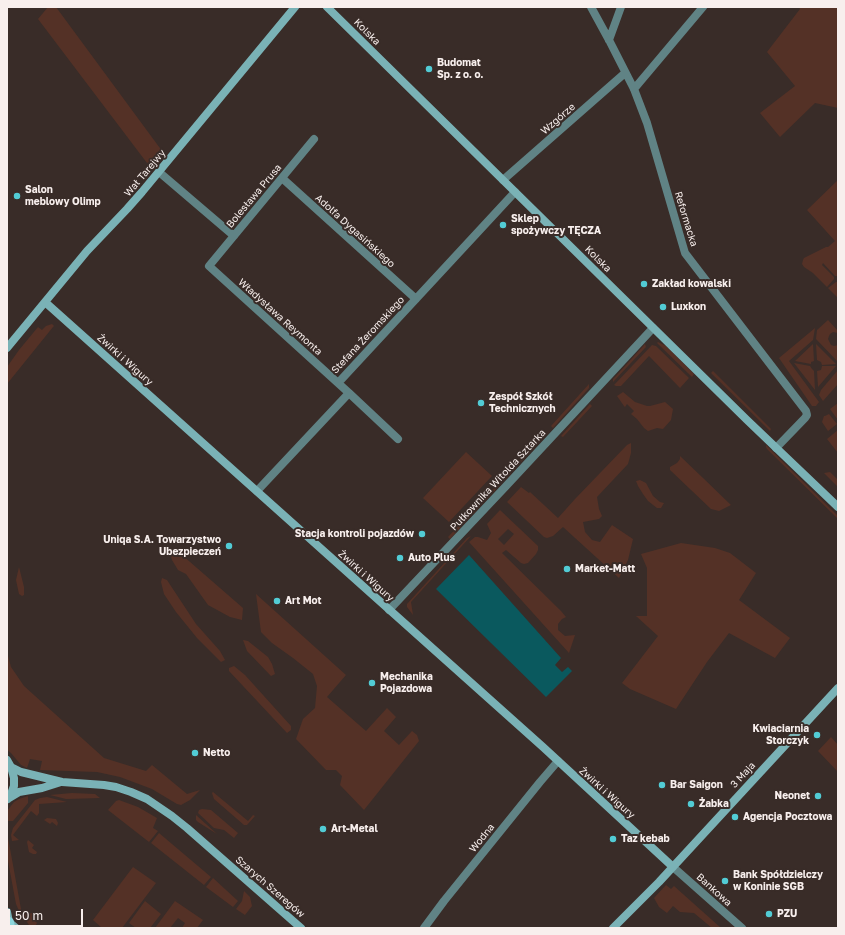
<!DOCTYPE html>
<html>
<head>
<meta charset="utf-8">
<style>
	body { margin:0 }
	#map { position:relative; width:845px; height:935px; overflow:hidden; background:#392c28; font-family:"Golos Text",sans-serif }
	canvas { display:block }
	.frame { position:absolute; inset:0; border:8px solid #f8efed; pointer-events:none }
	.scale { position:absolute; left:8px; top:909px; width:75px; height:18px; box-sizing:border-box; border:2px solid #f8efed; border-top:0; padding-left:5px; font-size:12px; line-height:14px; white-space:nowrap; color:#f8efed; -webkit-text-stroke:3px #392c28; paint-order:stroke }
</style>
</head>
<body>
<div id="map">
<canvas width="845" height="935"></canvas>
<div class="frame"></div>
<div class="scale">50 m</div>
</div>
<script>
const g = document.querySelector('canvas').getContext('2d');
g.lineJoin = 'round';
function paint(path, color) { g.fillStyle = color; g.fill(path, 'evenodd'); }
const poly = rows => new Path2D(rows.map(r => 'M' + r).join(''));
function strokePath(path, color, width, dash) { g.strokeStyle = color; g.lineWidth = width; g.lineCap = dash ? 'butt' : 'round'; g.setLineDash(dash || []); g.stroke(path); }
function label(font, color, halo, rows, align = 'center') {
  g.font = font + ' "Golos Text",sans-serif'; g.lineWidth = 4; g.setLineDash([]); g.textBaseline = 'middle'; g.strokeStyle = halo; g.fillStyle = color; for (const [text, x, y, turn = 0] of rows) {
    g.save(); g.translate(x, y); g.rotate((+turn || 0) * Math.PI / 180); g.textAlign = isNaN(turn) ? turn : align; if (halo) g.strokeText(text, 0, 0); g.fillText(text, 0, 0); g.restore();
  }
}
const green = poly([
	[48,7,56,7,165,155,147,163,38,19],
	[799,7,838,7,838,108,815,103,780,137,760,113,795,86,767,52,800,9],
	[838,180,838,276,835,276,823,263,822,265,834,277,834,279,827,287,813,273,804,267,802,264,803,260,804,258,826,247,828,247,835,241,807,210],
	[836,282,838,282,838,298,828,288],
	[828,320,838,331,838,333,833,332,830,334,829,336,828,339,831,345,834,346,838,345,838,362,816,339,817,330],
	[52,324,54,326,53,327,7,384,7,367,19,350,38,327,42,330,46,326],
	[815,328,813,340,789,361,819,402,816,406,812,406,779,358],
	[658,342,666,346,694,374,692,377,657,343],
	[645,344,646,347,645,348,613,382,613,379,615,377],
	[813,344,814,361,811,362,811,364,795,361],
	[816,344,836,364,822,365,821,362,817,360],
	[652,345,656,346,689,378,680,388,649,356,621,386,616,386,614,385],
	[794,363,810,366,812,369,814,371,815,390],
	[822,366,836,366,818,387,817,371,821,370],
	[838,370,838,384,823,401,819,395,821,390],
	[713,371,771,429,770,431,711,373],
	[589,384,589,388,553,428,551,426],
	[623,392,635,402,647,406,650,406,665,402,673,409,671,420,663,429,657,428,648,431,644,428,637,419,631,414,634,411,627,404,625,407,624,406,617,396],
	[838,403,838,420,830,409],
	[590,404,592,406,563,437,561,436],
	[829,414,837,424,828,431,822,422,824,416,825,416],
	[838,430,838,453,827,439],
	[631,443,631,453,628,464,597,497,599,509,602,516,599,519,583,522,585,532,592,540,600,542,612,525,633,539,628,560,619,578,563,527,553,536,547,538,544,537,507,502,521,487,529,493,530,492,558,518,575,499,627,445],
	[766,445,838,516,838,519,767,449,766,447],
	[531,448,531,451,506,479,504,477],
	[466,452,492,476,449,522,423,498],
	[680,456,702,477,731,505,719,511,711,509,670,470,670,467,677,463,680,459],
	[830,472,838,480,837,486,824,473],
	[640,480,646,483,653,496,660,502,664,503,661,508,657,508,648,501,643,494,638,486,636,481],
	[499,483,501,484,450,539,448,537],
	[500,510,538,546,538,550,536,554,528,563,524,564,521,563,506,550,502,553,561,611,566,617,562,619,558,624,558,630,565,636,575,635,569,653,469,542,475,537,478,537,487,540,491,533,487,524],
	[508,529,514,534,504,545,498,539],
	[471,536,411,602,413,615,407,607,407,604,467,538],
	[681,543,715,548,730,553,756,573,739,600,790,638,775,658,729,633,707,662,676,709,630,689,622,683,658,636,636,616,647,616,647,568,641,554],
	[174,548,243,608,242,620,230,617,208,605,186,574,178,570,172,560,169,550],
	[19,567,24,587,24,595,22,596,19,594,16,580],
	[162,578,167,580,196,624,220,651,225,660,221,662,197,638,176,612,164,594,161,582],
	[256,594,346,675,327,697,366,731,387,708,396,717,384,731,399,745,412,731,417,735,419,741,364,810,340,785,342,776,336,770,326,770,296,739,303,719,315,708,317,686,313,674,293,658,272,643,261,632],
	[243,640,248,641,268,657,272,664,275,674,271,676,247,651],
	[7,652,11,667,24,686,104,758,146,771,152,765,187,794,200,790,190,800,181,805,177,804,152,789,120,777,97,772,40,770,42,761,30,759,27,768,21,765,11,753,7,750],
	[234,666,245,675,291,726,291,730,287,733,229,671,229,668],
	[831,737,838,745,838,772,818,751],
	[213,792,248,821,253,815,255,816,247,825,244,825,214,799,212,793],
	[72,793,95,794,100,798,66,799,50,795],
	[28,796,28,803,13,821,7,821,7,811,14,802,19,799],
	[47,797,67,802,39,804,39,813,37,816,31,811,13,835,19,840,12,841,11,835,13,828,35,800,40,798],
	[119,800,138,807,157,818,153,828,158,831,149,842,108,810,116,801],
	[202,809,211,810,238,833,234,838,224,830,214,828,198,813,199,810],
	[196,815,217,834,198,822,196,820],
	[47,818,56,819,58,823,57,826,52,822,50,824,44,820],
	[7,833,9,843,23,920,16,904,8,861,7,851],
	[159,833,211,877,204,885,151,843],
	[28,840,34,845,32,848,37,852,36,854,33,854,29,852,27,842],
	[133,867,156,883,122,928,102,928,93,920],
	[213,878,238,901,233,907,206,887],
	[666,885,671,889,674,886,721,928,712,928,694,913,680,912,673,906,667,913,659,907,654,898],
	[244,891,250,897,252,906,245,915,236,909,242,901],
	[145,901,161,914,150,928,136,928,129,923],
	[175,901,203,920,197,928,182,928,185,923,178,918,170,928,155,928],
	[32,913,33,919,37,923,34,928,31,928,25,919,24,914]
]);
const water = poly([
	[469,555,561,658,555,665,562,672,568,667,572,671,546,697,436,589]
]);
const street = poly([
	[591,7,609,40,634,89,647,123,685,253,806,411,807,415,805,418,776,448],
	[609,40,621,7],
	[634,89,703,7],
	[314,139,209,266,338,383],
	[159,172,234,236],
	[282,178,416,299],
	[503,180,625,73],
	[349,393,398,439],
	[257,491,349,393,338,383,515,192],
	[389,610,507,485,653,328],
	[673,867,742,928],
	[424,928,444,901,540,782,558,761]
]);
const secondary = poly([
	[327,7,747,420,838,507],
	[45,302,543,747,673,867],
	[7,348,87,251,127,209,142,192,295,7],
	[7,760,11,767,14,778,14,786,11,794,8,799],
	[11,767,21,772,62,782,104,785,116,787,131,792,147,799,172,816,187,828,301,928],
	[9,798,19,792,42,788,61,782],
	[7,912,9,922,16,928],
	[613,928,659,882,838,688]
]);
const primary = poly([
	[9,922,10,928]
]);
const markers = [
	[429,69,4,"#52ccd5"],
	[17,196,4,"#52ccd5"],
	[503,225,4,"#52ccd5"],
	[644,284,4,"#52ccd5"],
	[663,307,4,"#52ccd5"],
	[481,403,4,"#52ccd5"],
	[422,534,4,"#52ccd5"],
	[229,546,4,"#52ccd5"],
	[400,558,4,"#52ccd5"],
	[567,569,4,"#52ccd5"],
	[277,601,4,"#52ccd5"],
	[372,683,4,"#52ccd5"],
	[817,735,4,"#52ccd5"],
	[195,753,4,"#52ccd5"],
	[662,785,4,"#52ccd5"],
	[818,796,4,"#52ccd5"],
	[691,804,4,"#52ccd5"],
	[735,817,4,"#52ccd5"],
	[323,829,4,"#52ccd5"],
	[613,839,4,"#52ccd5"],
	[725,881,4,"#52ccd5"],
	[769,914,4,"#52ccd5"]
];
const streetNames = [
	["Kolska",367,32,45],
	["Wzgórze",558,119,-41],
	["Wał Tarejwy",145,173,-50],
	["Bolesława Prusa",254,196,-50],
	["Reformacka",686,219,73],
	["Adolfa Dygasińskiego",355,231,42],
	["Kolska",598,259,45],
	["Władysława Reymonta",280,317,42],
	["Stefana Żeromskiego",368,335,-47],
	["Żwirki i Wigury",125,360,42],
	["Pułkownika Witolda Sztarka",498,480,-47],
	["Żwirki i Wigury",366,576,42],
	["3 Maja",743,775,-47],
	["Żwirki i Wigury",607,793,42],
	["Wodna",482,838,-51],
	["Szarych Szeregów",270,887,41],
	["Bankowa",714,890,42]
];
const poiNames = [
	["Budomat",437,63],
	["Sp. z o. o.",437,75],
	["Salon",25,190],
	["meblowy Olimp",25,202],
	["Sklep",511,219],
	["spożywczy TĘCZA",511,231],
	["Zakład kowalski",652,284],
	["Luxkon",671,307],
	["Zespół Szkół",489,397],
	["Technicznych",489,409],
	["Stacja kontroli pojazdów",414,534,"right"],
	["Uniqa S.A. Towarzystwo",221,540,"right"],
	["Ubezpieczeń",221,552,"right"],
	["Auto Plus",408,558],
	["Market-Matt",575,569],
	["Art Mot",285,601],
	["Mechanika",380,677],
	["Pojazdowa",380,689],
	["Kwiaciarnia",809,729,"right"],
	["Storczyk",809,741,"right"],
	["Netto",203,753],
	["Bar Saigon",670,785],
	["Neonet",810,796,"right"],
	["Żabka",699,804],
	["Agencja Pocztowa",743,817],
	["Art-Metal",331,829],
	["Taz kebab",621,839],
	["Bank Spółdzielczy",733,875],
	["w Koninie SGB",733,887],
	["PZU",777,914]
];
paint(green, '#543126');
paint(water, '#0a595e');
strokePath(street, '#608385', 8);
strokePath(secondary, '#7ab2b6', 8);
strokePath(primary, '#8dd6dc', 10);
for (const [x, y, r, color] of markers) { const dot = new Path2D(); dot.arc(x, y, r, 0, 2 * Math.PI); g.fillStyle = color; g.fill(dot); strokePath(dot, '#392c28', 1.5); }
label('10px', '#f8efed', '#392c28', streetNames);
label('bold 10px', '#f8efed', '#392c28', poiNames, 'left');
</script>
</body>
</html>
